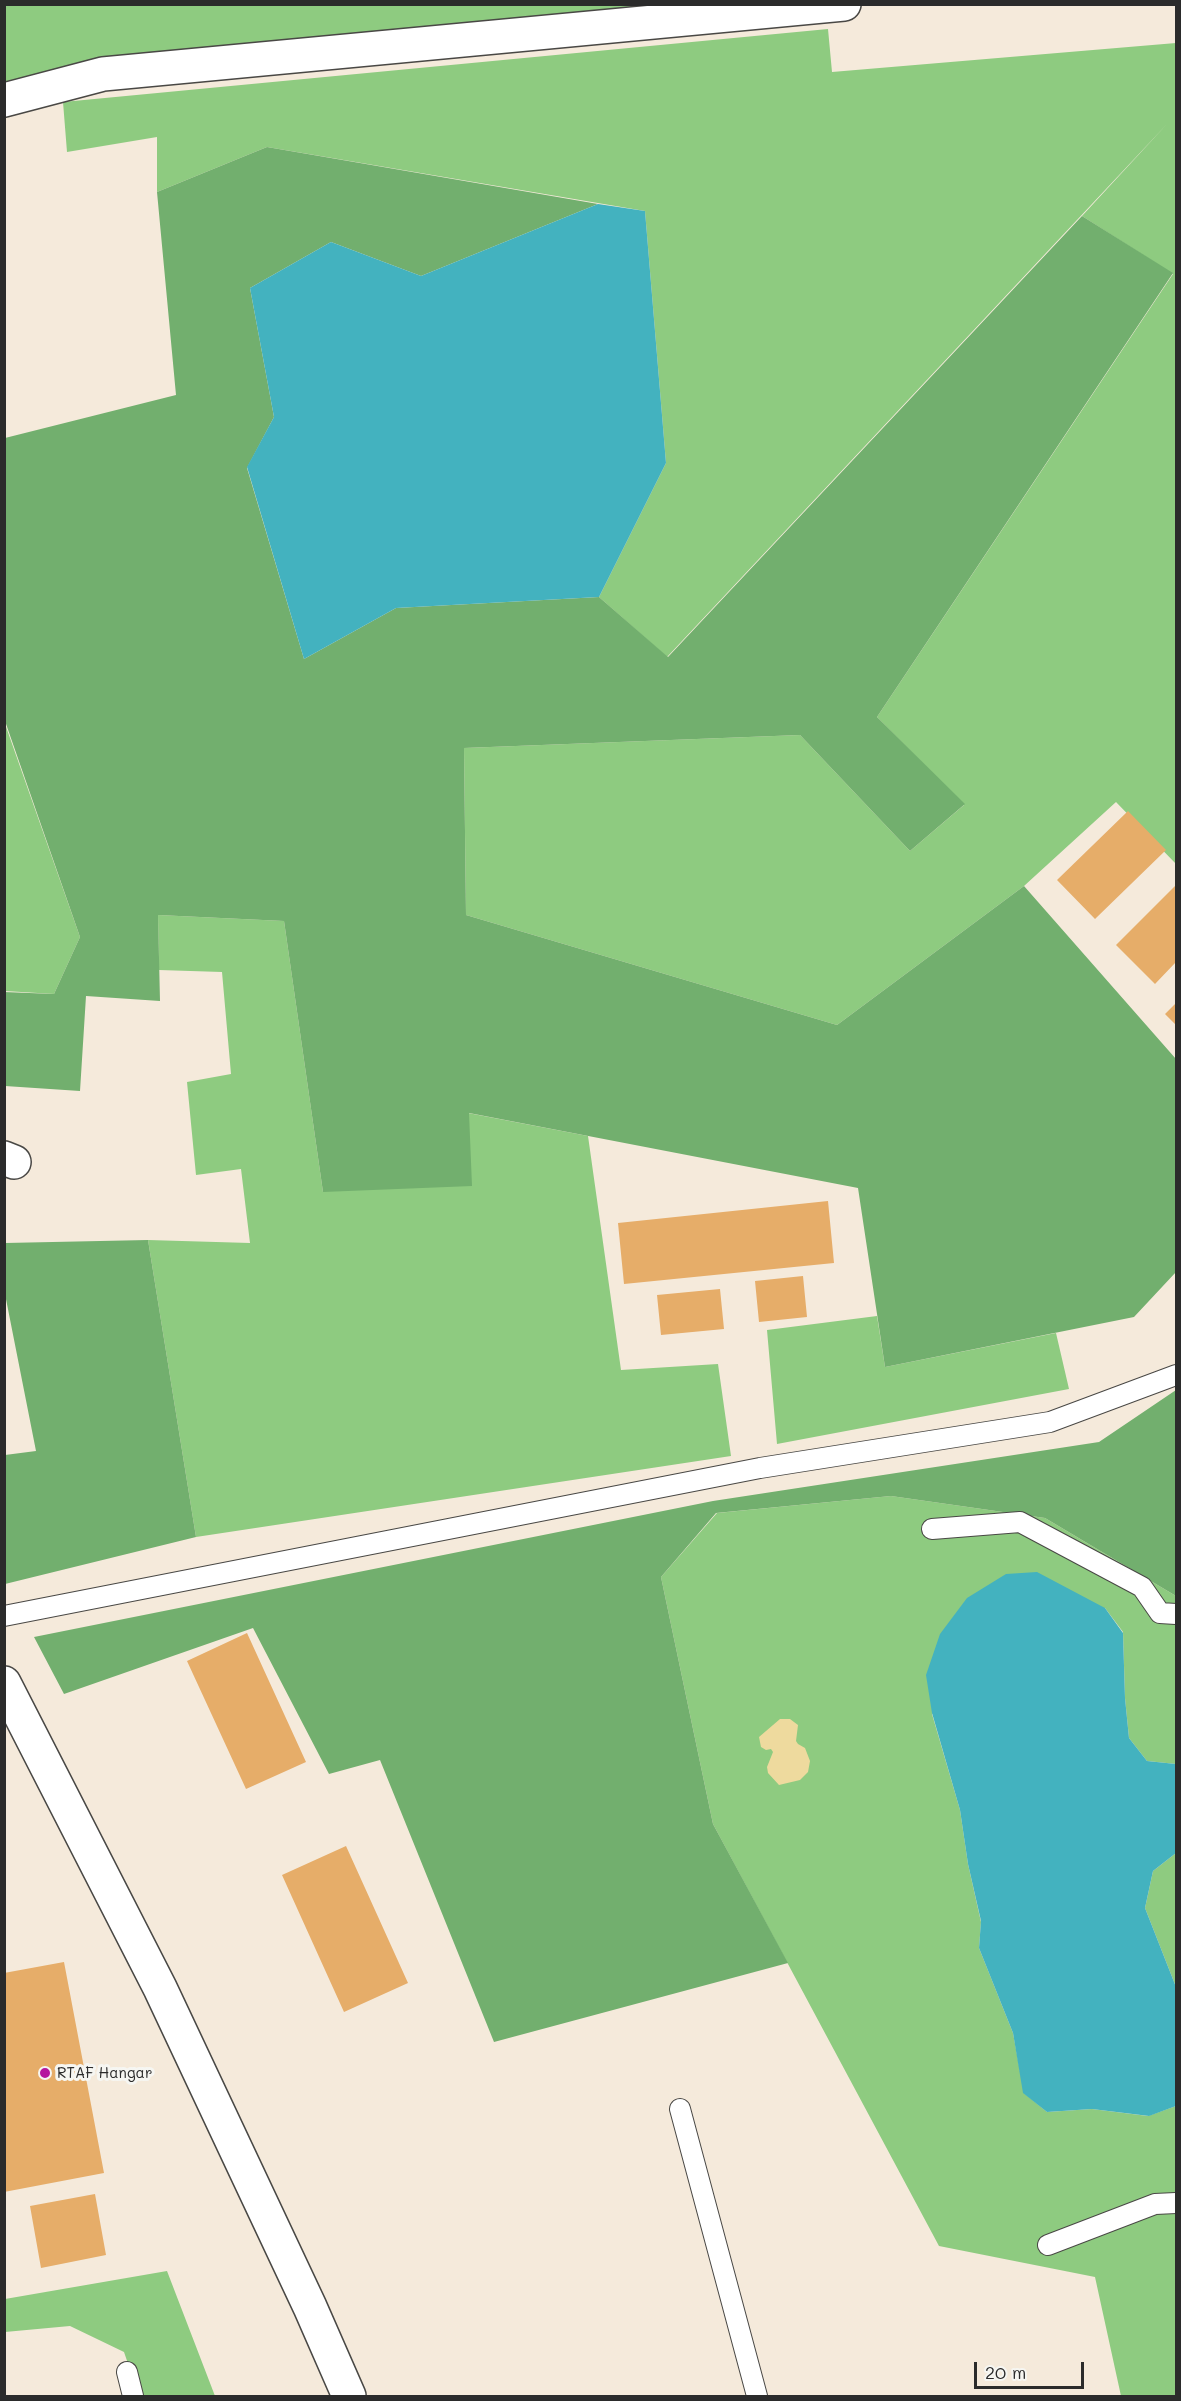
<!DOCTYPE html>
<html>
<head>
<meta charset="utf-8">
<style>
	body { margin:0 }
	#map { position:relative; width:1181px; height:2401px; overflow:hidden; background:#f5eadb; font-family:Mali,sans-serif }
	canvas { display:block }
	.frame { position:absolute; inset:0; border:6px solid #2b2b2b; pointer-events:none }
	.scale { position:absolute; left:974px; top:2362px; width:110px; height:27px; box-sizing:border-box; border:3px solid #2b2b2b; border-top:0; padding-left:8px; font-size:18px; line-height:21px; white-space:nowrap; color:#2b2b2b; -webkit-text-stroke:4px #f6f6f2; paint-order:stroke }
</style>
</head>
<body>
<div id="map">
<canvas width="1181" height="2401"></canvas>
<div class="frame"></div>
<div class="scale">20 m</div>
</div>
<script>
const g = document.querySelector('canvas').getContext('2d');
g.lineJoin = 'round';
function paint(path, color) { g.fillStyle = color; g.fill(path, 'evenodd'); }
const poly = rows => new Path2D(rows.map(r => 'M' + r).join(''));
function strokePath(path, color, width, dash) { g.strokeStyle = color; g.lineWidth = width; g.lineCap = dash ? 'butt' : 'round'; g.setLineDash(dash || []); g.stroke(path); }
function label(font, color, halo, rows, align = 'center') {
  g.font = font + ' Mali,sans-serif'; g.lineWidth = 6; g.setLineDash([]); g.textBaseline = 'middle'; g.strokeStyle = halo; g.fillStyle = color; for (const [text, x, y, turn = 0] of rows) {
    g.save(); g.translate(x, y); g.rotate((+turn || 0) * Math.PI / 180); g.textAlign = isNaN(turn) ? turn : align; if (halo) g.strokeText(text, 0, 0); g.fillText(text, 0, 0); g.restore();
  }
}
const green = poly([
	[5,5,737,5,5,91],
	[828,29,832,72,1176,43,1176,864,1116,802,1024,886,837,1025,466,915,464,748,800,735,910,851,964,805,877,717,1173,274,1082,216,1167,124,667,657,599,597,666,463,645,211,267,147,157,192,157,137,67,152,63,102],
	[4,721,80,937,54,994,5,991],
	[158,915,284,921,323,1192,468,1113,588,1136,621,1370,718,1364,731,1456,196,1537,148,1240,250,1243,241,1169,196,1175,187,1082,231,1074,222,972,159,970],
	[877,1316,885,1367,1056,1333,1069,1389,777,1444,767,1330],
	[891,1496,1045,1518,1176,1596,1176,1764,1147,1761,1129,1738,1125,1698,1123,1632,1105,1608,932,1714,960,1810,968,1864,981,1922,979,1948,1013,2033,1024,2093,1047,2112,1092,2109,1148,2116,1176,2106,1176,2396,1121,2396,1095,2277,939,2246,713,1824,661,1577,717,1513],
	[1176,1853,1176,1987,1145,1908,1153,1871],
	[167,2271,215,2396,139,2396,124,2352,70,2326,5,2332,5,2299]
]);
const forest = poly([
	[267,147,598,204,421,276,331,242,250,288,274,417,247,468,304,659,396,608,599,597,668,657,1082,216,1173,273,877,717,965,804,910,851,800,735,464,748,466,915,837,1025,1024,886,1176,1059,1176,1272,1134,1317,885,1367,858,1188,469,1113,472,1186,323,1192,284,921,158,915,160,1001,86,996,80,1091,5,1086,4,992,54,994,80,937,5,721,5,438,176,395,157,192],
	[148,1240,196,1537,5,1584,5,1455,36,1451,5,1294,5,1243],
	[1176,1390,1176,1596,1045,1518,891,1496,716,1513,661,1577,713,1824,788,1963,494,2042,380,1760,329,1774,253,1628,64,1694,34,1637,713,1501,1099,1442]
]);
const sand = poly([
	[780,1719,790,1719,798,1725,796,1741,798,1744,805,1748,810,1761,808,1772,800,1780,779,1785,768,1773,767,1767,773,1752,771,1749,766,1750,761,1747,759,1737]
]);
const water = poly([
	[598,204,645,211,666,463,599,597,396,608,304,659,247,467,274,417,250,288,331,242,421,276],
	[1037,1572,1105,1608,1123,1633,1125,1698,1129,1738,1147,1761,1176,1764,1176,1853,1153,1871,1145,1908,1176,1987,1176,2106,1149,2116,1092,2109,1047,2112,1023,2093,1013,2033,979,1948,981,1921,968,1864,960,1810,932,1713,926,1675,940,1634,967,1598,1006,1574]
]);
const building = poly([
	[1128,811,1166,850,1095,919,1057,880],
	[1176,885,1176,962,1155,984,1116,945],
	[1176,1003,1176,1025,1165,1014],
	[828,1201,834,1263,624,1284,618,1223],
	[803,1276,807,1317,759,1322,755,1281],
	[720,1289,724,1329,661,1335,657,1295],
	[247,1633,306,1762,246,1789,187,1661],
	[346,1846,408,1983,344,2012,282,1875],
	[64,1962,104,2173,4,2192,4,1973],
	[95,2194,106,2255,41,2268,30,2206]
]);
const service = poly([
	[932,1529,1020,1522,1142,1587,1160,1613,1176,1614],
	[4,1616,760,1468,1050,1422,1176,1375],
	[680,2109,757,2396],
	[1048,2245,1155,2204,1176,2203],
	[127,2372,133,2396]
]);
const minor = poly([
	[4,100,103,74,844,4],
	[4,1158,14,1162],
	[4,1683,160,1988,310,2307,349,2396]
]);
const markers = [
	[45,2073,6,"#b5179e"]
];
const poiNames = [
	["RTAF Hangar",57,2073]
];
paint(green, '#8ecb80');
paint(forest, '#72af6e');
paint(sand, '#eeda9e');
paint(water, '#43b2bf');
paint(building, '#e6ad69');
strokePath(service, '#494845', 22);
strokePath(minor, '#494845', 36);
strokePath(service, '#fff', 20);
strokePath(minor, '#fff', 33);
for (const [x, y, r, color] of markers) { const dot = new Path2D(); dot.arc(x, y, r, 0, 2 * Math.PI); g.fillStyle = color; g.fill(dot); strokePath(dot, '#f6f6f2', 2); }
label('15px', '#2b2b2b', '#f6f6f2', poiNames, 'left');
</script>
</body>
</html>
